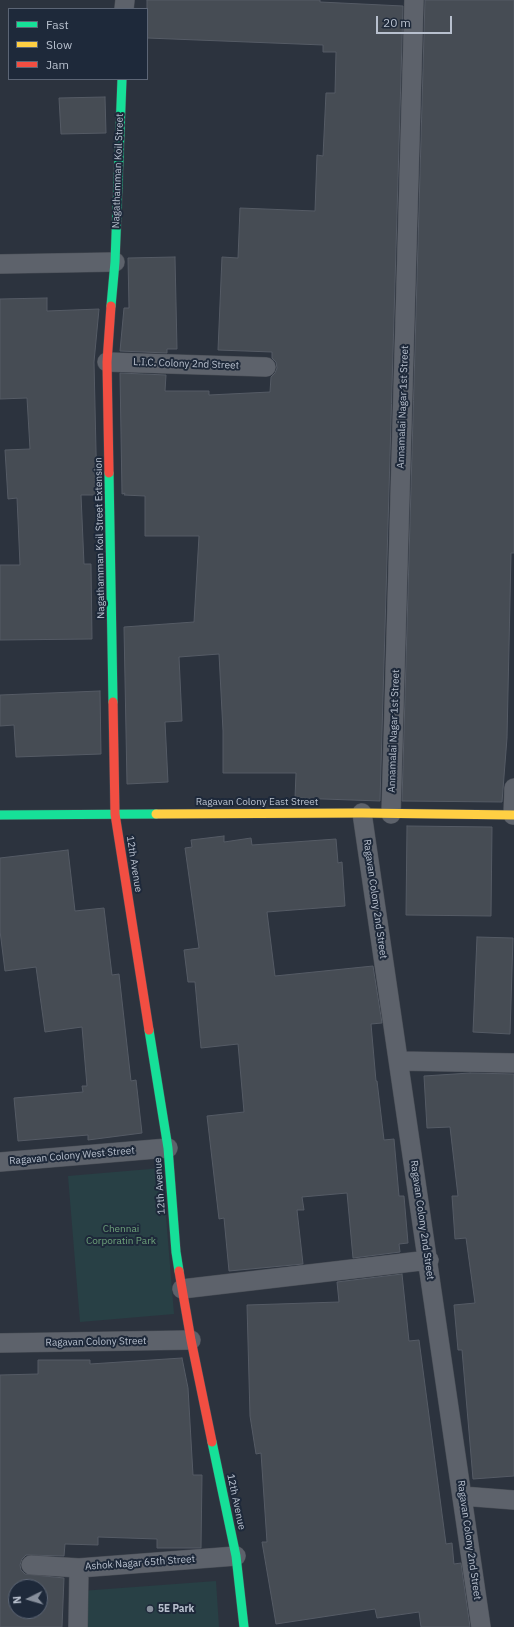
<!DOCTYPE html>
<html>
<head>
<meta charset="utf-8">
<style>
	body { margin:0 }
	#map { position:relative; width:514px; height:1627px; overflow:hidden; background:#2c333e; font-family:"IBM Plex Sans",sans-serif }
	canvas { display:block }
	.legend { position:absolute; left:8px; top:8px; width:140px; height:72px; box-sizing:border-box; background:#1e293a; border:1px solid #5c6575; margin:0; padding:5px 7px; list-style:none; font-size:12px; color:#b8c0ce }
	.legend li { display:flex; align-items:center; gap:8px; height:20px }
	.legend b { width:20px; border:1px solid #5c6575 }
	.north { position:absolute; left:8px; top:1579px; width:40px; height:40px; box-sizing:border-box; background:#1e293a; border:1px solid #5c6575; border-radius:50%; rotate:265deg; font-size:11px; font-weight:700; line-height:16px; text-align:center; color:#b8c0ce }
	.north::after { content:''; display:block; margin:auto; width:14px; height:18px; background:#878f9c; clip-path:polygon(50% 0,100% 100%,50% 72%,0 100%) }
	.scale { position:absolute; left:376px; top:16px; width:76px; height:18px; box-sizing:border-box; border:2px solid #b8c0ce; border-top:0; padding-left:5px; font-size:12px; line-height:14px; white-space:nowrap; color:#b8c0ce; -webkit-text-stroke:3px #1e293a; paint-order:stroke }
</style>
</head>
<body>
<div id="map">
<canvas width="514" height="1627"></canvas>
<ul class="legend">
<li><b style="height:5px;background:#16e098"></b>Fast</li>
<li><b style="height:5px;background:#ffcf43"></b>Slow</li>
<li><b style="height:5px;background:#f24e42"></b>Jam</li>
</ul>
<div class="north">N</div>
<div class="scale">20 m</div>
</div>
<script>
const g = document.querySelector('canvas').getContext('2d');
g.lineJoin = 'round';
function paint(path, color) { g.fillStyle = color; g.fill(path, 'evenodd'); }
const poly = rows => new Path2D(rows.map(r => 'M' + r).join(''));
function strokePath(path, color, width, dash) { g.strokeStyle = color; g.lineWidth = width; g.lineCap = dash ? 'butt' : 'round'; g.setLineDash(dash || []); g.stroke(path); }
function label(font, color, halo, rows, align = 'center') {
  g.font = font + ' "IBM Plex Sans",sans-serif'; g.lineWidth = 4; g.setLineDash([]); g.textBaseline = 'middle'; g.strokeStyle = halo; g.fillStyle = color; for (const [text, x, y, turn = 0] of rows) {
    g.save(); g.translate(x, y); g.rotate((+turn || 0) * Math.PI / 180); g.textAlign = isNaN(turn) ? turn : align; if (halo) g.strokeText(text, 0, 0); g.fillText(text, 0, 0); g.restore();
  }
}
const green = poly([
	[162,1168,174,1314,80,1322,68,1176],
	[216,1581,219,1627,81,1627,81,1591]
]);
const building = poly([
	[147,0,320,0,320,2,403,6,380,801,295,798,296,773,223,773,223,731,219,654,179,657,182,721,165,722,168,782,127,784,124,627,194,622,199,536,145,536,145,496,124,495,125,493,122,494,120,373,166,375,165,391,209,391,209,395,270,392,271,377,275,373,277,368,276,362,272,358,272,352,218,350,222,257,238,258,240,208,315,211,317,155,323,156,326,93,335,93,336,52,323,52,323,45,147,38,147,0],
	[425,0,514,0,514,553,511,553,507,738,502,802,402,801,425,0],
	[105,97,106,133,61,134,59,98,105,97],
	[175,257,177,349,167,349,167,353,120,351,124,308,129,308,128,258,175,257],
	[47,298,47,311,99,309,94,362,97,495,81,495,84,564,91,564,92,639,0,640,0,565,20,565,17,498,8,499,5,450,30,449,27,398,0,399,0,299,47,298],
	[100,691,101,754,16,757,14,725,0,726,0,695,100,691],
	[407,826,492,827,491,916,406,915,407,826],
	[224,836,224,842,251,838,252,845,336,839,338,863,342,862,345,906,267,912,275,976,373,966,382,1023,371,1024,376,1081,377,1081,384,1140,394,1139,399,1196,404,1196,408,1243,399,1244,400,1252,353,1258,347,1193,302,1197,304,1210,297,1210,303,1264,229,1271,224,1218,219,1219,207,1116,244,1112,238,1044,201,1048,195,982,188,982,184,950,199,948,185,848,192,847,191,840,224,836],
	[68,850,75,911,104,908,112,975,119,974,131,1081,136,1080,142,1133,88,1140,88,1135,18,1141,14,1098,83,1092,82,1086,87,1086,82,1027,45,1032,36,967,5,971,0,931,0,858,68,850],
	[477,937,513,938,510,1034,473,1032,477,937],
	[470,1073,514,1074,514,1476,473,1479,462,1350,458,1350,454,1305,475,1303,466,1238,455,1239,452,1196,458,1196,450,1127,427,1128,424,1076,470,1073],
	[402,1274,409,1341,419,1340,446,1544,452,1543,454,1564,461,1563,470,1627,421,1627,419,1612,377,1618,375,1609,276,1624,262,1542,267,1542,261,1453,256,1454,250,1416,247,1305,339,1302,337,1282,402,1274],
	[182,1358,188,1388,193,1475,202,1475,201,1548,157,1548,157,1539,98,1537,98,1545,65,1544,64,1556,26,1555,22,1559,20,1565,21,1570,25,1574,64,1578,62,1627,0,1627,0,1375,38,1374,38,1360,90,1360,90,1364,182,1358],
	[16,1587,40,1587,40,1611,16,1611,16,1587]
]);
const street = poly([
	[124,9,125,0],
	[0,264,115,262],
	[107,362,266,367],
	[362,813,481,1627],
	[391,814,414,0],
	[513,815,514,788],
	[399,1061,514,1063],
	[0,1162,168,1148],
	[182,1289,429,1260],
	[0,1343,191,1340],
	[462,1496,514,1500],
	[31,1565,79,1568],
	[78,1627,79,1568,236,1556]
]);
const fast = poly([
	[111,306,115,262,122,79],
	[109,473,113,702],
	[0,815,156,814],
	[149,1030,168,1148,176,1252,179,1271],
	[212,1442,236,1556,244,1627]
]);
const slow = poly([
	[156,814,362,813,514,815]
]);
const jam = poly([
	[109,473,107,362,111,306],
	[113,702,115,814,149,1030],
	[179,1271,191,1340,212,1442]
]);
const markers = [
	[150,1609,4,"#878f9c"]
];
const streetNames = [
	["Nagathamman Koil Street",118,171,-88],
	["L.I.C. Colony 2nd Street",186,364,2],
	["Annamalai Nagar 1st Street",403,407,-88],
	["Nagathamman Koil Street Extension",100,538,-91],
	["Annamalai Nagar 1st Street",394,731,-88],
	["Ragavan Colony East Street",257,802],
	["12th Avenue",134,864,81],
	["Ragavan Colony 2nd Street",375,899,82],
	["Ragavan Colony West Street",72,1156,-5],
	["12th Avenue",160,1186,-94],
	["Ragavan Colony 2nd Street",422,1220,82],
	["Ragavan Colony Street",96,1342,-1],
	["12th Avenue",236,1502,78],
	["Ragavan Colony 2nd Street",469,1540,82],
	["Ashok Nagar 65th Street",140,1563,-4]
];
const parkNames = [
	["Chennai",121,1229],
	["Corporatin Park",121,1241]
];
const poiNames = [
	["5E Park",158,1609]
];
paint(green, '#284045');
paint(building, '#464c54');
strokePath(building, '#555b65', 1);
strokePath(street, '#494e56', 20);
strokePath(fast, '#494e56', 10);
strokePath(slow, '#494e56', 10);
strokePath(jam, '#494e56', 10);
strokePath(street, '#5d626b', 19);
strokePath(fast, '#16e098', 9);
strokePath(slow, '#ffcf43', 9);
strokePath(jam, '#f24e42', 9);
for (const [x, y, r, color] of markers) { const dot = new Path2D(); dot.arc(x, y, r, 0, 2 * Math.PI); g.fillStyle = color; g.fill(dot); strokePath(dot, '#1e293a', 1.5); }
label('10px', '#b8c0ce', '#1e293a', streetNames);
label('10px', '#6da17a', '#1e293a', parkNames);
label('bold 10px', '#b8c0ce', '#1e293a', poiNames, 'left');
</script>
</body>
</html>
